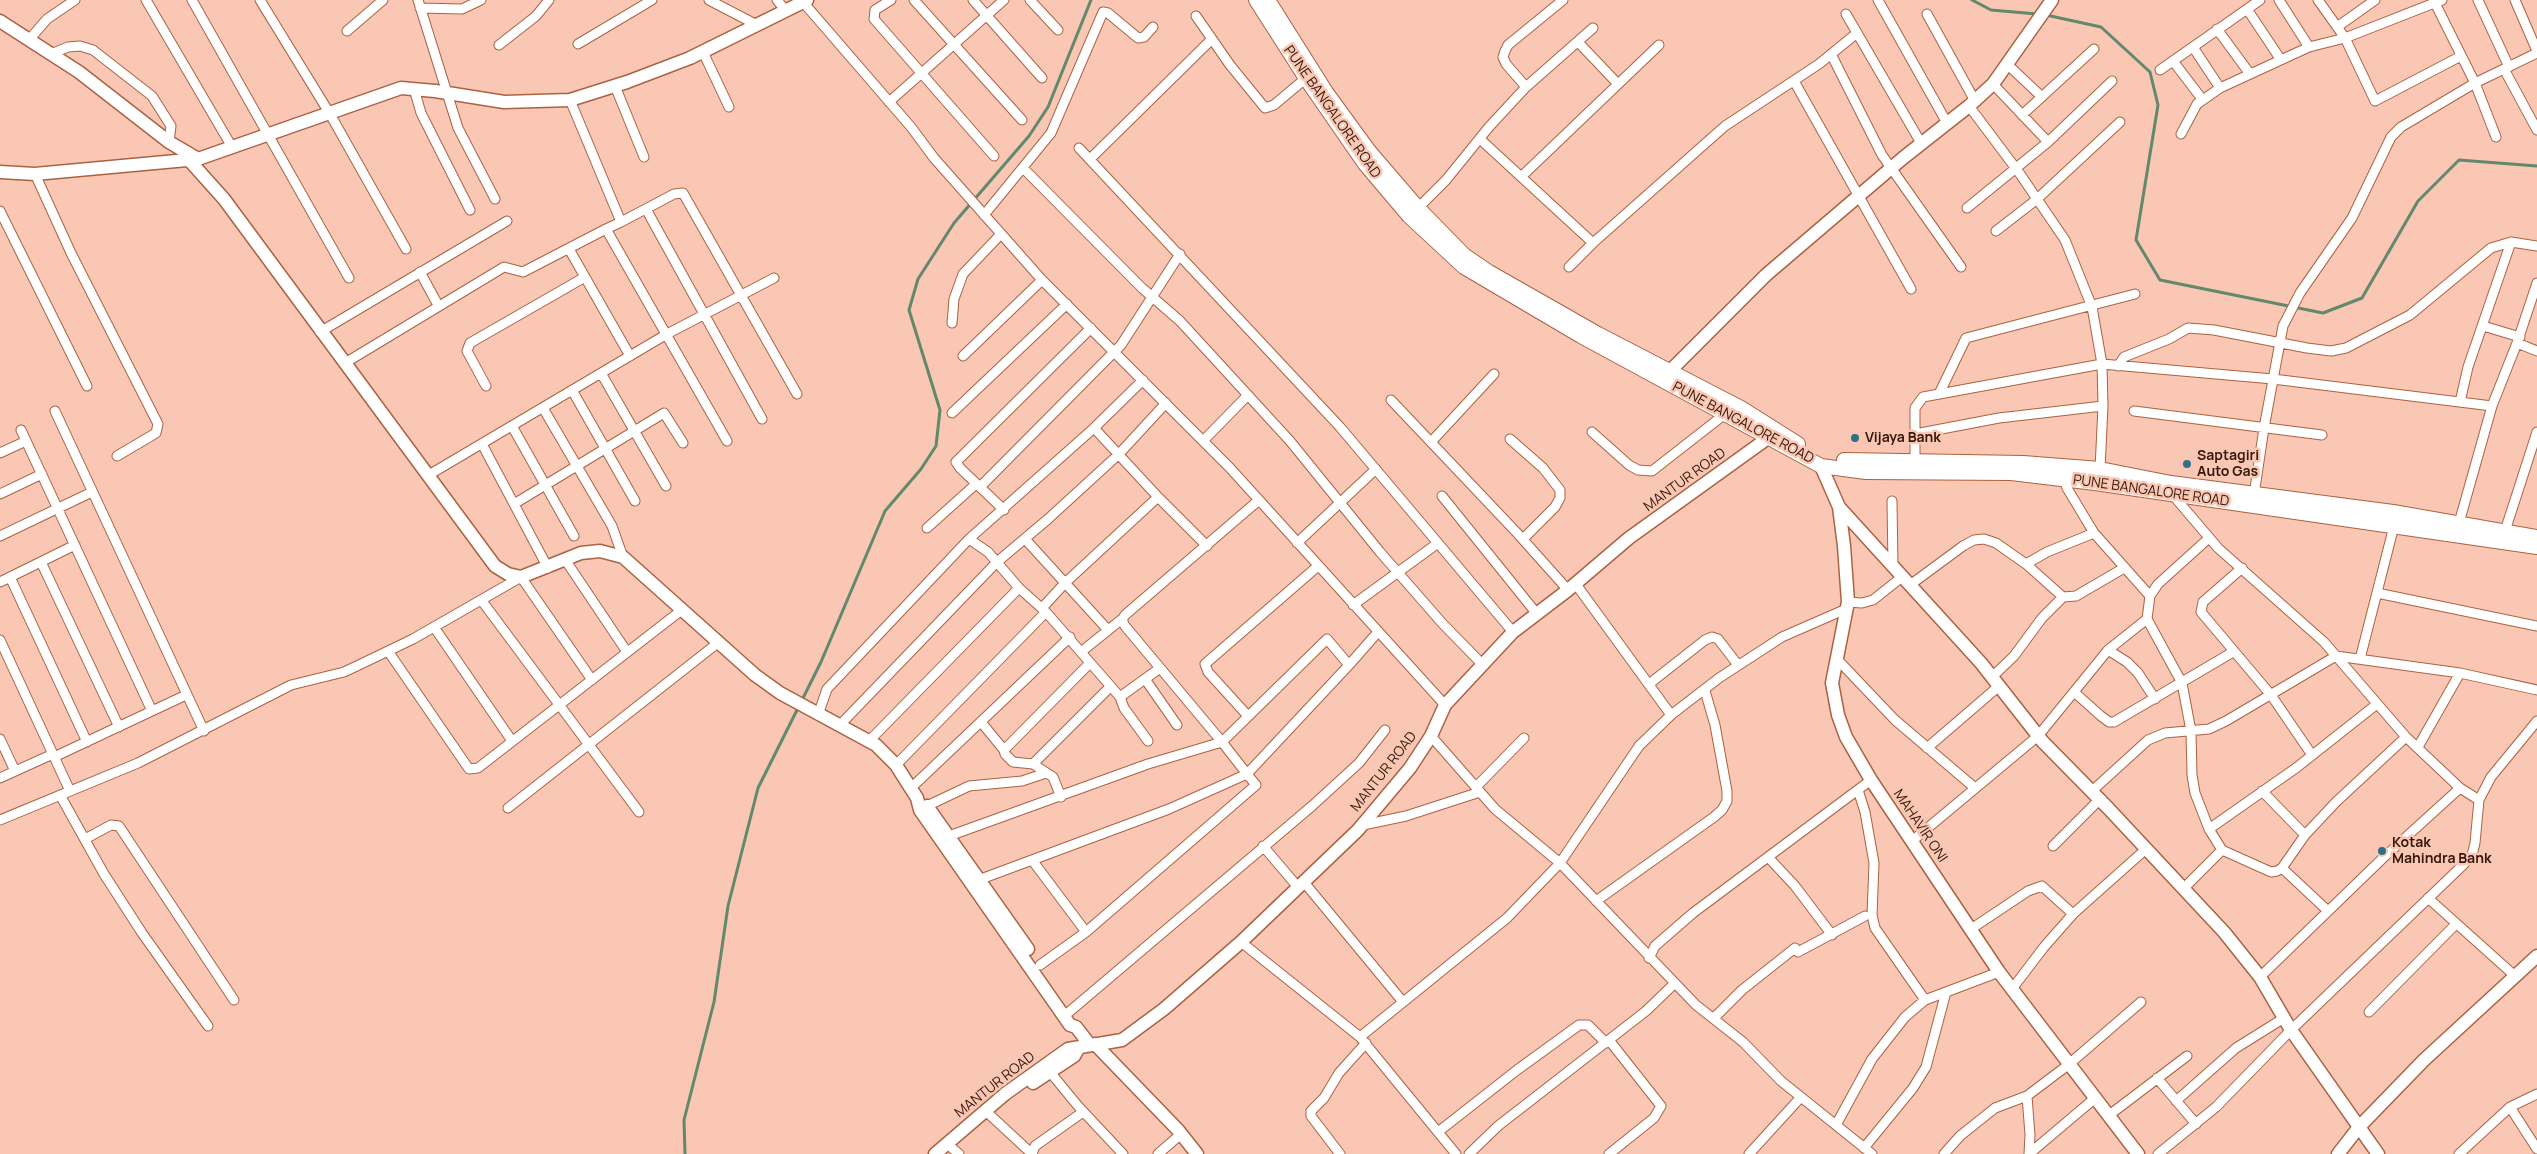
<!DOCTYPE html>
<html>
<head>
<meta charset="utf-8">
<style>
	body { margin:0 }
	canvas { display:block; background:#f9c7b3 }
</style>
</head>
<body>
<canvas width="2537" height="1154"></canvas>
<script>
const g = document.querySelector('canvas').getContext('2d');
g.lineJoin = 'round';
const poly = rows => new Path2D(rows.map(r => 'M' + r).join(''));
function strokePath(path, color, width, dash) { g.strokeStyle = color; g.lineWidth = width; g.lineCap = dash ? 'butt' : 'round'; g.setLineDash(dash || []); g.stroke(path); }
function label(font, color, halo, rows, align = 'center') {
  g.font = font + ' Manrope,sans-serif'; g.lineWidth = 5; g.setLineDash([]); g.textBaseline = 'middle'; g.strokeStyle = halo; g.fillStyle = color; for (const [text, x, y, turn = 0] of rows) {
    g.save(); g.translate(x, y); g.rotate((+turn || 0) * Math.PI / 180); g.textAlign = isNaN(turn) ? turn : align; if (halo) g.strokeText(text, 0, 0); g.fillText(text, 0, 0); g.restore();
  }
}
const stream = poly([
	[1972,0,1991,10,2037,14],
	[2046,15,2101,27,2150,72,2158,105,2136,240,2160,280,2323,313,2362,298,2418,201,2459,160,2537,166],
	[801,702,821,662,885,511,921,469,936,446,940,410,909,310,918,279,954,223,1029,136,1048,107,1091,0],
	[685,1154,684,1120,714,1002,728,906,758,788,798,708]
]);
const street = poly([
	[146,0,232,147],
	[192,0,349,278],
	[260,0,330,114,406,249],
	[418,0,458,128,495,199],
	[709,0,757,25],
	[777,0,786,11],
	[891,0,875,10,874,19,994,156],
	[914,0,1022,120],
	[973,0,1042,78],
	[1030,0,1058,30],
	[1878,0,1947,123],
	[2279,0,2309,47],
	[2318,0,2345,38,2375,101,2461,56],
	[2478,0,2509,67],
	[2515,0,2537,51],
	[803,2,911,127,934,158,1042,280,1230,468,1445,705],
	[2435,3,2475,83,2496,137],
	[420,8,462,9,481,0],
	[2247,9,2281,60],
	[1846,14,1921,143],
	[1927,14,1975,101],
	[1196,16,1230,65,1265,108,1274,105,1306,78],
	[2337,27,2375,0],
	[2217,29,2250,74],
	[347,31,383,0],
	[29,40,47,19,75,0],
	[1578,42,1618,84],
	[578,44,652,0],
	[499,45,536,16,549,0],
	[2193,47,2220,88],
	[703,52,729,107],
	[51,54,68,47,80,46,93,50,152,96,171,126,169,142],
	[1831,54,1882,155,1961,267],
	[2173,61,2202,99],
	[2007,64,2042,97],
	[2504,69,2537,130],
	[2160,70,2260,0],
	[1794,81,1911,289],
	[1993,84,2048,142],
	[615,86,644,157],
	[1526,87,1506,64,1503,57,1505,51,1508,45,1563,0],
	[414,89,421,113,470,210],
	[570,100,621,222,606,229,727,441],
	[889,102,1004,0],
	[1969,106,2020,174,2065,240,2092,307,2102,364,2103,406,2100,469],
	[2022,115,2094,49],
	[2181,134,2197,104,2220,88,2309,47,2345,38,2442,0],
	[1480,139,1593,243],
	[1079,148,1340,427,1513,632],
	[1090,159,1211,40],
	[1023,168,1142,288,1180,321,1290,441,1380,552,1442,623,1481,663],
	[35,174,71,253,158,424,156,433,117,456],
	[1521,177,1659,45],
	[1967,208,2048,142,2112,81],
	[646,209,762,419],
	[1416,210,1446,180,1489,127,1526,87,1593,28],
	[0,211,87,386],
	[984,215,1051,133,1103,12,1108,13,1138,38,1144,37,1153,27],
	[621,222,674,194,683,193,797,394],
	[1996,231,2036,200,2120,122],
	[569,249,630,356],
	[1569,267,1593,243,1725,126,1819,64,1857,33],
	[420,272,438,305],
	[952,323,954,299,963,274,1001,234],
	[2483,326,2520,337],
	[320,332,507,221],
	[2517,343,2537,351],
	[963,356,1042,280],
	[345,363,504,267,523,272,606,229],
	[2118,366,2124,357,2169,339,2188,328,2214,330,2307,348,2331,351,2346,348,2410,315,2491,248,2511,242,2537,246],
	[601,373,666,486],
	[486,386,467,351,470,343,585,277],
	[572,390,635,501],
	[1939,394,1966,338,2135,294],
	[1391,400,1518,534,1568,590],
	[2460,402,2468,367,2511,242],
	[543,408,612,526,623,557],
	[55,411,204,731],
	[2134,411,2322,435],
	[952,413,1067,304],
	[512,426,574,536],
	[1094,428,1158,497],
	[21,430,152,711],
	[1592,432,1629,465,1638,470,1652,471,1725,414],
	[1915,434,1999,418,2103,406],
	[1510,439,1543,468,1560,490,1560,498,1555,507,1523,539],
	[1203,441,1248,395],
	[1432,441,1494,374],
	[482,444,548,568],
	[0,453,26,441],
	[1915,462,1915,408,1923,397,2102,364,2273,379,2492,406],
	[427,476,667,334,774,278],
	[2064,479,2067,488,2094,533,2150,596],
	[980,487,1121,345,1180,254],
	[0,494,42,474],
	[2172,494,2218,548,2324,642,2406,737,2460,788,2479,800],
	[2254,495,2264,428,2283,326,2300,293,2352,218,2391,137,2401,127,2475,83,2537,53],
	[1442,496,1537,614],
	[1892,501,1893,566],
	[514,504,664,413,683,443],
	[1004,510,960,468,956,462,1091,328],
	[2459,523,2492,406,2517,343,2537,283],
	[927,528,976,484],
	[2505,531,2537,432],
	[0,536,92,492],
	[2209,538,2158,584,2150,596,2147,619,2182,683,2191,731,2192,775,2195,793,2209,829],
	[969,539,988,552,1019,588,1046,612,1120,697,1160,668],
	[1025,539,1108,630],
	[1297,543,1376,469],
	[566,561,627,652],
	[41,562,119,727],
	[2026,564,2047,552,2094,533],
	[2242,568,2203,602,2201,612,2271,695,2312,755],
	[10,577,87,742],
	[0,582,75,545],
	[1575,583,1671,715],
	[1910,585,1963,546,1974,540,1984,539,1996,543,2026,564,2063,597,2076,596,2124,568],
	[2377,593,2537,626],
	[482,601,639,812],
	[1848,602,1862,603,1873,600,1902,577],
	[1353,605,1438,543],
	[1042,608,1065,583,1158,497,1207,546],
	[434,627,512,741],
	[0,640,70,791],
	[2108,650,2127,662,2138,673,2155,699],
	[388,651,469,769,478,768,683,609],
	[1081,652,1122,619],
	[1837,659,1895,720,1975,788],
	[2360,659,2394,526],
	[1090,663,1004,750,1005,754,1013,762,1033,764,1110,687],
	[1349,665,1378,632],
	[1992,677,2014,656,2042,618,2063,597],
	[1145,679,1177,725],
	[1649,684,1705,640,1712,637,1718,639,1738,665],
	[2074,692,2101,716,2109,722,2114,722,2233,652],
	[1120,697,1124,708,1148,741],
	[2377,704,2296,768,2209,829,2222,850,2271,872,2277,871,2282,868,2305,835,2336,802,2406,737],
	[818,715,827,689,969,539,1094,428,1143,380],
	[1248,716,1208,672,1205,664,1318,566],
	[981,722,1004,750],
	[839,726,997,562,1048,519,1119,454,1166,403],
	[1431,736,1495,809,1560,863,1696,1005,1743,1042,1781,1081,1872,1154],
	[0,739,15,771],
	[870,740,1019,588],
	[2418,747,2460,673],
	[1927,748,1999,686],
	[54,757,186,695],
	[1033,764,1053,777,1061,797],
	[896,765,1046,612],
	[0,778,53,754],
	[1476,787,1524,738],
	[911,788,1070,637],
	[1858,790,1865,812,1874,863,1872,915,1875,928,1925,1000],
	[2092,791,2148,740,2165,733,2209,729,2226,721,2336,656,2460,673,2537,690],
	[2262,791,2305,835],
	[60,795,104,874,142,933,208,1026],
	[927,806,969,786,1022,781,1046,773],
	[508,808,719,642],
	[0,820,138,763,291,685,344,672,361,664,413,639,521,577,592,680],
	[1363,825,1406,816,1480,792],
	[949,836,1148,764,1222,742,1327,639,1349,665,1247,774,1222,742,1125,626,1122,620,1125,615,1259,500],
	[85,839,111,825,119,826,234,1000],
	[1912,841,2038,736,2108,650,2147,619],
	[1263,846,1297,886],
	[2053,846,2100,799],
	[1768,857,1795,886,1832,935],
	[1032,860,1086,932],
	[2282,868,2328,911],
	[981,879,1169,809,1247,774,1256,785,1086,932,1040,965],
	[1303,881,1403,1002],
	[2183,889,2222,850],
	[2428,898,2515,976],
	[1596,901,1714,817,1722,810,1727,801,1727,791,1715,725,1705,691],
	[1971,929,2028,891,2042,886,2073,914],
	[1241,942,1360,1037,1456,1154],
	[1798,952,1865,916],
	[1649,958,1655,946,1693,913,1871,780],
	[2260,977,2383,858,2460,788],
	[2012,989,2044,947,2073,914,2146,849],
	[1069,1012,1312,806,1359,763,1385,730],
	[2369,1012,2455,925],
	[1714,1018,1742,990,1795,948],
	[1360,1037,1507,918,1560,863,1639,746,1671,715,1719,678,1782,637,1846,609],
	[1050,1072,1078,1106,1123,1154],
	[2157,1078,2196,1124],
	[2027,1096,2030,1135,2029,1154],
	[2176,1101,2236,1048,2284,1018],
	[2510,1107,2537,1149],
	[990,1115,1031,1153],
	[2108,1116,2187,1056],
	[1836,1125,1872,1059,1905,1017,1925,1000,1999,972],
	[1438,1132,1517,1070,1579,1025,1588,1025,1606,1043],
	[952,1148,959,1154],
	[1864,1148,1913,1088,1926,1067,1946,992],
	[1032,1154,1035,1146,1083,1112],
	[1158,1154,1181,1134],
	[1340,1154,1311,1116,1311,1111,1324,1098,1339,1073,1366,1043],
	[1469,1154,1498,1126,1646,1011,1675,983],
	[1609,1154,1654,1118,1661,1106,1609,1040],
	[1749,1154,1801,1097],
	[1944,1154,1960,1136,1995,1108,2027,1096,2068,1065,2141,1002],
	[2029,1154,2094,1099],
	[2158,1154,2216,1107,2291,1030,2463,865,2472,855,2475,843,2479,800,2491,777,2537,721],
	[2459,1154,2510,1107,2537,1094]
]);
const secondary = poly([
	[0,21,79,72,169,142,198,159],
	[189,160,224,199,495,566,508,574,521,577,581,553,600,551,623,557,755,675,780,693,876,745,896,765,917,798,920,810,1070,1025,1076,1027,1090,1045],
	[0,172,35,174,198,159,401,88,435,91,504,102,570,100,627,82,690,58,807,0],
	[1666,379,1670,371,1766,275,1903,158,1969,106,1993,84,2052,0],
	[1821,466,1839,507,1844,546,1848,602,1832,683,1838,715,1846,737,1871,780,1999,972,2138,1154],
	[1839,507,1981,663,2043,742,2108,808,2224,932,2260,977,2291,1030,2378,1154],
	[927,806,1028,949],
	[1095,1044,1178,1130,1197,1154],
	[1033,1083,1074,1056,1078,1049],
	[935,1154,1005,1094,1068,1049,1122,1040,1164,1009,1241,942,1358,830,1410,768,1431,736,1445,705,1513,632,1568,590,1629,538,1768,438],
	[2338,1154,2359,1127,2424,1060,2537,956]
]);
const primary = poly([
	[1256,0,1309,83,1365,164,1409,216,1464,267,1581,336,1821,466,1866,472,2011,473,2095,483,2537,547],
	[1268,0,1326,92,1369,151,1418,208,1464,255,1489,272,1598,334,1741,408,1798,444],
	[1844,460,2023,463,2100,469,2171,483,2393,512,2537,537]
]);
const markers = [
	[1855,438,5,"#306f84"],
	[2187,464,5,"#306f84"],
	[2382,851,5,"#306f84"]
];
const streetNames = [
	["PUNE BANGALORE ROAD",1332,112,55],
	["PUNE BANGALORE ROAD",1743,423,28],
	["MANTUR ROAD",1685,480,-36],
	["PUNE BANGALORE ROAD",2151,491,8],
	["MANTUR ROAD",1384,772,-52],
	["MAHAVIR ONI",1920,826,56],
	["MANTUR ROAD",995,1085,-38]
];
const poiNames = [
	["Vijaya Bank",1865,438],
	["Saptagiri",2197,456],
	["Auto Gas",2197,472],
	["Kotak",2392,843],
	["Mahindra Bank",2392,859]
];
strokePath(stream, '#62886e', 3);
strokePath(street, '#ab6243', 11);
strokePath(secondary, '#ab6243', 15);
strokePath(primary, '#ab6243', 16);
strokePath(street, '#fff', 9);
strokePath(secondary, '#fff', 12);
strokePath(primary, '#fff', 14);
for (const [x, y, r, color] of markers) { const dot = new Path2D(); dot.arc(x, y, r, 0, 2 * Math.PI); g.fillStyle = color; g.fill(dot); strokePath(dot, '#f9c7b3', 2); }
label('14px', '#35180b', '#f9c7b3', streetNames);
label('bold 14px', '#35180b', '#f9c7b3', poiNames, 'left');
</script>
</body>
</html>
